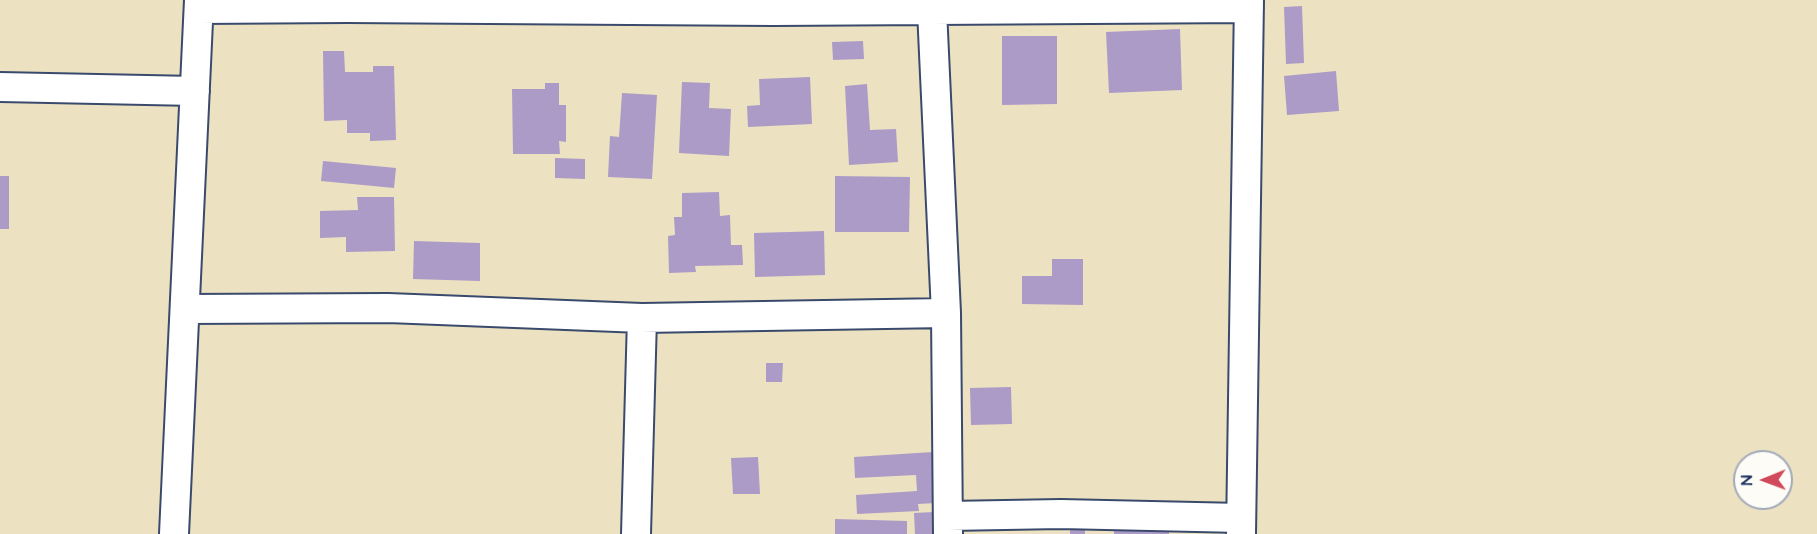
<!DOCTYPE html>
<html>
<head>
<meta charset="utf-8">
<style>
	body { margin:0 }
	#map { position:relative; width:1817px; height:534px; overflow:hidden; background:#ece2c1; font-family:"Architects Daughter",sans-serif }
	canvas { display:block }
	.north { position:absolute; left:1733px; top:450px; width:60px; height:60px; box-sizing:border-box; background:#fdfcf7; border:2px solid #a3aaba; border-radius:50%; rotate:269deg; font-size:16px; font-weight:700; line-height:24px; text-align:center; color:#1b2f5e }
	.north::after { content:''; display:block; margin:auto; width:21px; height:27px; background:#d1495b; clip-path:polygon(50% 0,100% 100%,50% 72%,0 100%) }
</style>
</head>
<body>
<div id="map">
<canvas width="1817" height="534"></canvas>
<div class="north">N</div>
</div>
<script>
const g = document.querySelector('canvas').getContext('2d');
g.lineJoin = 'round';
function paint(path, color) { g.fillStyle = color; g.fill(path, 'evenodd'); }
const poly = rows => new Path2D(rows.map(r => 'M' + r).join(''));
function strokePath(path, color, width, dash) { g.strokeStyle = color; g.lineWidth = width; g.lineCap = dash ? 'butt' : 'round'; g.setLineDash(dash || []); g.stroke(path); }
const building = poly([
	[1302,6,1304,63,1286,64,1284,7],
	[1180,29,1182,90,1109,93,1106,32],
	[1002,36,1057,36,1057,104,1002,105],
	[863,41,864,59,833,60,832,42],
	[323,51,344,51,345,72,373,72,373,66,394,66,396,140,370,141,370,133,347,133,347,120,324,121],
	[1336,71,1339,111,1287,115,1284,76],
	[810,77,812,124,748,127,747,106,760,105,759,79],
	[682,82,710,83,709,108,731,109,729,156,679,153],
	[545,83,559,83,559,105,566,105,566,142,559,141,560,154,513,154,512,89,545,89],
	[867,84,870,130,896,129,898,162,849,165,845,86],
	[622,93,657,95,652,179,608,177,610,136,619,137],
	[555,158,585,159,585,179,555,178],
	[323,161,396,168,394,188,321,181],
	[0,176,9,176,9,229,0,229],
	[835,176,910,177,909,232,835,232],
	[719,192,720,216,730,215,731,245,742,245,743,265,695,266,696,272,669,273,668,236,675,235,674,217,682,217,682,193],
	[357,197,394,197,395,251,346,252,346,237,320,238,320,211,358,210],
	[824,231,825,275,755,277,754,233],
	[414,241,480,243,480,281,413,279],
	[1052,259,1083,259,1083,305,1022,304,1022,276,1052,276],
	[766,363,783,363,782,382,766,382],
	[1011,387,1012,424,971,425,970,388],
	[933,452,936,503,918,504,919,511,857,514,856,495,917,491,916,475,855,478,854,457],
	[758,457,760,494,733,494,731,458],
	[934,512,935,534,915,534,914,513],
	[835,519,907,521,907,534,835,534],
	[1146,525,1169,526,1169,534,1114,534,1114,530,1146,531],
	[1070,526,1085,526,1085,534,1070,534]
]);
const minor = poly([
	[199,9,347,8,773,11,1249,8],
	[932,10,946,313,948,534],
	[0,87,195,91],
	[185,309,388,308,642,318,946,313],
	[948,516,1061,514,1241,518],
	[174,534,199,0],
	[636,534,642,318],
	[1241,534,1249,0]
]);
paint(building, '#ac9bc7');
strokePath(minor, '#3a4a6d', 32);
strokePath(minor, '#fff', 28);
</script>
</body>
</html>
